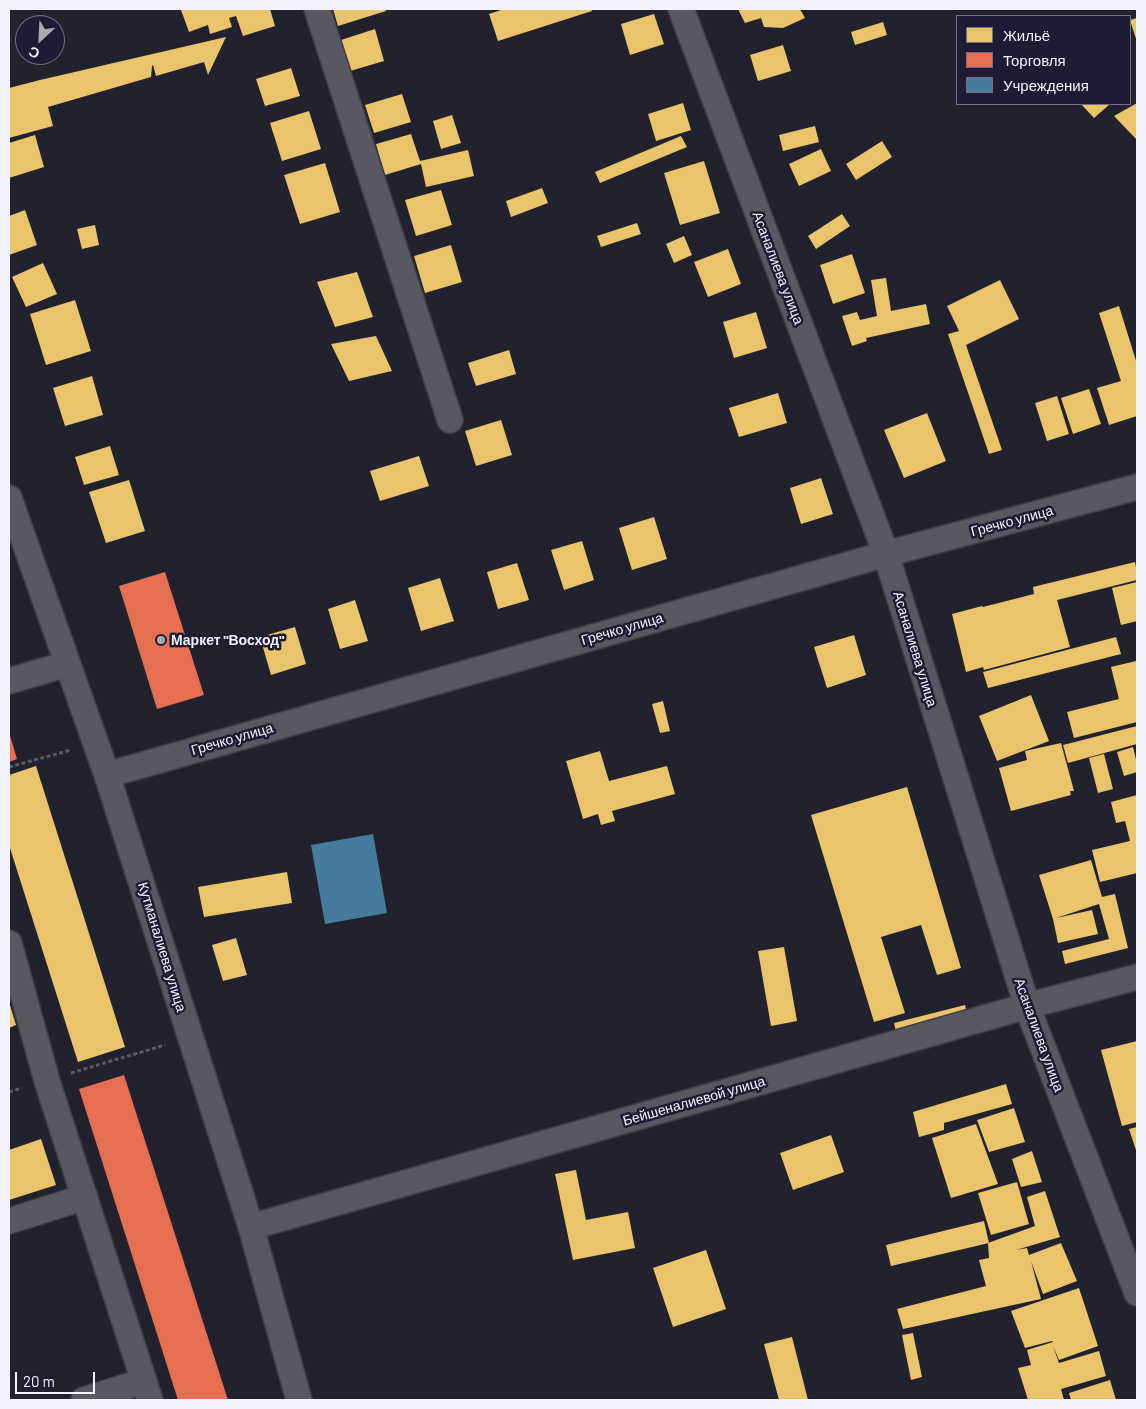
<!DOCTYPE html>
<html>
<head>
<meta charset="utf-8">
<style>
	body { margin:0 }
	#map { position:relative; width:1146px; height:1409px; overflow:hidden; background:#22222e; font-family:Barlow,sans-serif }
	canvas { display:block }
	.frame { position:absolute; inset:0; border:10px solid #f3f3fd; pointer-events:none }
	.legend { position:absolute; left:956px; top:15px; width:175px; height:90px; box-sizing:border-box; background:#1e1c34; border:1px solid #737284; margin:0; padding:6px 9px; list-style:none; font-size:15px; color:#f3f3fd }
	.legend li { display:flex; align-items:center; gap:10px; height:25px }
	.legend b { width:25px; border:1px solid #737284 }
	.north { position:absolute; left:15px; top:15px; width:50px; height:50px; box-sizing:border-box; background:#1e1c34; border:1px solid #737284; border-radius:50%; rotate:205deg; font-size:14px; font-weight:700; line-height:20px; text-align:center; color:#f3f3fd }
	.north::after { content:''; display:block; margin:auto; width:18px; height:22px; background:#aaaab5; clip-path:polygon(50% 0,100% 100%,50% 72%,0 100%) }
	.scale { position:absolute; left:15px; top:1372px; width:80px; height:22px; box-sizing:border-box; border:2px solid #f3f3fd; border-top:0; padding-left:6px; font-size:15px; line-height:18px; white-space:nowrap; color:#f3f3fd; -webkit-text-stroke:4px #1e1c34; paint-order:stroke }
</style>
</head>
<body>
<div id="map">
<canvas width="1146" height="1409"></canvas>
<div class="frame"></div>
<ul class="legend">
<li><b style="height:14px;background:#e9c46a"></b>Жильё</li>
<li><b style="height:14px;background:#e76f51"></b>Торговля</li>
<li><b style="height:14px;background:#457b9d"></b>Учреждения</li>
</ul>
<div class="north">С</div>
<div class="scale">20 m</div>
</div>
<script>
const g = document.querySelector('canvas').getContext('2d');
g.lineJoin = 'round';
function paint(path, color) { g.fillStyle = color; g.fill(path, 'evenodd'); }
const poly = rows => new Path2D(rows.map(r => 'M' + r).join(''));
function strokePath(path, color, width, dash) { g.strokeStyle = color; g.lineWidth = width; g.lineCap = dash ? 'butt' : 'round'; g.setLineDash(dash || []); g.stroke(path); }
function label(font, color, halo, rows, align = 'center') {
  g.font = font + ' Barlow,sans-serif'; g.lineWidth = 5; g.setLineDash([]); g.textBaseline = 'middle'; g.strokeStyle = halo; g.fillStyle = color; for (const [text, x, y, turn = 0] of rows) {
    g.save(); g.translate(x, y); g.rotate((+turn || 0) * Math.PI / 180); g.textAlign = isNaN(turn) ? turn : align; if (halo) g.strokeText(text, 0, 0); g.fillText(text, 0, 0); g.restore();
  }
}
const homes = poly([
	[185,9,270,9,275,26,243,36,236,16,229,18,232,27,210,34,208,25,189,32,181,10],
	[333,9,385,9,386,11,338,26],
	[504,9,591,9,592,11,498,41,489,14],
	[738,9,800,9,805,18,783,28,764,27,761,18,745,23],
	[654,14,664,44,630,55,621,24],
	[1137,18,1137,42,1130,20],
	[883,22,887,35,855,45,851,32],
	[375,29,384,61,350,71,341,40],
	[226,37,208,75,204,62,156,76,153,65,152,66,151,77,48,107,53,126,9,138,9,88,40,80],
	[783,45,791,71,758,81,750,55],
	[291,68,300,96,265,106,256,79],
	[402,94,411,122,374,133,365,105],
	[683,103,691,130,656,141,648,114],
	[1137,103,1137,138,1136,139,1114,116],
	[1081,104,1110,104,1094,118],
	[309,111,321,149,282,161,270,123],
	[452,115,461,143,441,149,433,121],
	[815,126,819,142,783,151,779,135],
	[411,134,420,161,468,150,474,176,426,187,421,164,385,175,376,144],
	[35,135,44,167,9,178,9,143],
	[681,136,687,147,600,183,595,172],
	[882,141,892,157,856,180,846,164],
	[821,149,831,171,799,186,789,164],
	[704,161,720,213,680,225,664,173],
	[325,163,340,212,300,224,284,175],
	[542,188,548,203,511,217,506,201],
	[441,190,452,225,416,236,405,200],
	[25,210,37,245,9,255,9,216],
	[842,214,850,226,816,249,808,236],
	[637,223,641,234,601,247,597,236],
	[95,225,99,245,82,249,77,229],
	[684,236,692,255,674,263,666,244],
	[451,245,462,282,425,293,414,256],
	[728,249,741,284,708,297,694,262],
	[852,254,865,293,833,304,820,265],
	[43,263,57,294,26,307,12,277],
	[357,272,373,317,335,327,317,282],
	[886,278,891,311,926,304,930,324,866,338,867,341,852,346,842,316,857,312,860,320,877,316,871,280],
	[1000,280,1019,319,966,345,1002,450,989,454,948,334,959,331,947,306],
	[75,300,91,351,46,365,30,314],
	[1119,306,1137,364,1137,416,1109,425,1097,388,1121,381,1099,313],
	[756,312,767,348,734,358,723,322],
	[376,336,392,371,349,381,331,344],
	[509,350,516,374,476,386,468,363],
	[92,376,103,415,65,426,53,388],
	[1089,389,1101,424,1073,434,1061,398],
	[778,393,787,423,739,437,729,408],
	[1057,396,1069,434,1047,441,1035,403],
	[927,413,946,461,904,478,884,430],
	[501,420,512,455,476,466,465,431],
	[110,446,119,475,84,485,75,457],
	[419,456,429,486,380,501,370,471],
	[821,478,833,514,801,524,790,488],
	[129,480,145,531,106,543,89,492],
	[654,517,667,559,632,570,619,528],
	[582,541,594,580,564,590,551,550],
	[1135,562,1137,572,1137,580,1057,600,1070,647,984,670,983,667,966,672,952,614,982,606,983,607,1034,594,1033,587],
	[517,563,529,600,498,609,487,572],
	[440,578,454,621,421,631,408,588],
	[1137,582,1137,621,1121,625,1112,588],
	[355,600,368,641,340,649,328,609],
	[295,627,306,664,271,675,260,637],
	[854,635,866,675,827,688,814,647],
	[1116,637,1121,654,988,688,983,672],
	[1136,661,1137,666,1137,722,1074,738,1067,712,1119,699,1111,667],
	[1031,695,1049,741,997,761,979,716],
	[663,701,670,731,660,733,652,704],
	[1137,726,1137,744,1068,763,1063,745],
	[1061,743,1074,791,1070,791,1071,795,1011,811,999,768,1027,760,1025,751],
	[1133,747,1137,764,1137,772,1124,776,1117,752],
	[600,751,609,781,667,766,675,794,612,811,615,821,601,825,598,814,583,819,566,761],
	[1104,754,1113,789,1098,793,1089,758],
	[36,766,125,1047,78,1062,9,845,9,775],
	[907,787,961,968,937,975,921,925,881,937,905,1013,874,1022,811,815],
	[1137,795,1137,873,1100,882,1092,850,1130,841,1125,821,1116,823,1111,802],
	[1091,860,1102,897,1115,894,1128,948,1065,964,1062,951,1109,939,1099,904,1056,918,1092,910,1098,934,1058,943,1053,919,1039,875],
	[287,872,292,903,204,917,198,887],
	[236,938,247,975,223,981,212,945],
	[784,947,797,1021,771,1026,758,951],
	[9,1002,16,1025,9,1028],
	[965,1005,968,1018,897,1036,894,1023],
	[1137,1041,1137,1122,1122,1126,1101,1050],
	[1006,1084,1012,1104,944,1123,944,1130,919,1137,913,1112],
	[1014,1108,1025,1142,989,1152,977,1120],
	[976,1124,998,1184,951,1198,932,1138],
	[1137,1127,1137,1153,1129,1129],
	[831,1135,844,1172,793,1190,780,1153],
	[41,1139,56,1185,9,1200,9,1150],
	[1032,1151,1042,1182,1021,1187,1012,1159],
	[576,1170,586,1220,628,1212,635,1248,573,1260,555,1174],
	[1017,1182,1029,1224,991,1235,978,1193],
	[1045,1191,1060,1237,1016,1250,1027,1248,1029,1255,1061,1243,1077,1281,1043,1294,1031,1261,1041,1299,903,1329,897,1309,986,1286,979,1260,989,1258,988,1243,1035,1226,1027,1197],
	[984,1221,989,1243,891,1266,886,1245],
	[706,1250,726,1309,673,1327,653,1268],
	[1079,1288,1098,1346,1059,1360,1053,1346,1059,1363,1099,1351,1106,1376,1061,1389,1064,1400,1028,1400,1018,1368,1031,1365,1027,1350,1053,1342,1052,1341,1025,1348,1011,1311],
	[913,1333,922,1377,911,1380,902,1335],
	[792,1337,808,1400,779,1400,764,1344],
	[1110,1380,1116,1400,1071,1400,1069,1393]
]);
const shops = poly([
	[165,572,204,695,157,709,119,586],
	[9,732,17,759,9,762],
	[124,1075,228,1400,178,1400,79,1089]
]);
const public = poly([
	[373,834,387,913,325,924,311,845]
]);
const path = poly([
	[9,767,71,750],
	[71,1073,165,1045],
	[9,1092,22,1088]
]);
const minor = poly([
	[317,9,450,420],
	[681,9,886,554,1027,1006,1137,1293],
	[9,498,107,775,251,1227,299,1400],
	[9,681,67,664],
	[107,775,886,554,1137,487],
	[9,943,47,1081,150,1400],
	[9,1221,85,1197],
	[251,1227,1027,1006,1137,977],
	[84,1400,144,1381]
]);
const markers = [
	[161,640,5,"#aaaab5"]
];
const streetNames = [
	["Асаналиева улица",778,268,69],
	["Гречко улица",1012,521,-15],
	["Гречко улица",622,629,-16],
	["Асаналиева улица",915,649,73],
	["Гречко улица",232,739,-16],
	["Кутманалиева улица",162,947,73],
	["Асаналиева улица",1039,1035,70],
	["Бейшеналиевой улица",694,1101,-16]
];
const poiNames = [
	["Маркет \"Восход\"",171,640]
];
paint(homes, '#e9c46a');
paint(shops, '#e76f51');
paint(public, '#457b9d');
strokePath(minor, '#3f3e48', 28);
strokePath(path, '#5c5b65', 3, [4, 2.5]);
strokePath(minor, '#585862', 25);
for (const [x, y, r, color] of markers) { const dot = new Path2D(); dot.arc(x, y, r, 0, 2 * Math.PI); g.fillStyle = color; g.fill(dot); strokePath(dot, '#1e1c34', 2); }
label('14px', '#f3f3fd', '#1e1c34', streetNames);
label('bold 14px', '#f3f3fd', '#1e1c34', poiNames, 'left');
</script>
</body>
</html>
